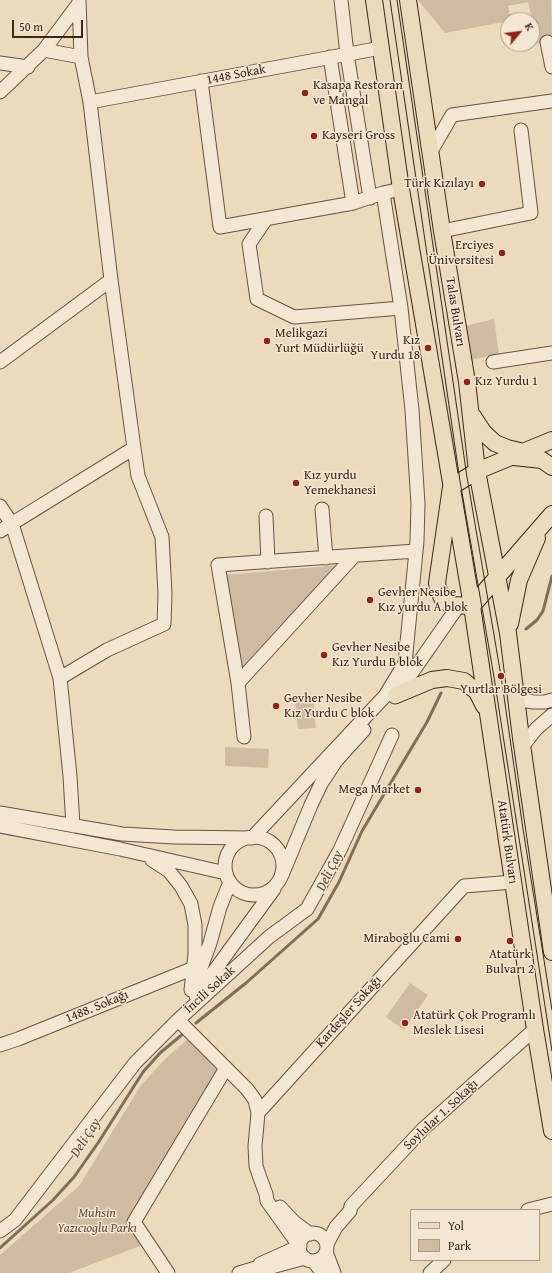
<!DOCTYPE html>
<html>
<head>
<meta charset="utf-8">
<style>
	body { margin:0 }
	#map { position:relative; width:552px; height:1273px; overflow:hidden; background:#ecdabc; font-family:"Gentium Book Plus",serif }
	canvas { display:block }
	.legend { position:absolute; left:410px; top:1209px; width:130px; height:52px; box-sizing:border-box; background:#f3e7d3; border:1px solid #aa9989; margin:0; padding:5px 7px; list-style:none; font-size:12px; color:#3c2519 }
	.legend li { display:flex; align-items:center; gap:8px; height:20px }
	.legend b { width:20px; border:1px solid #aa9989 }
	.north { position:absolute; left:500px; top:12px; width:40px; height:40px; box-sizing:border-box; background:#f3e7d3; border:1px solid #aa9989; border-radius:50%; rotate:61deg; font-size:11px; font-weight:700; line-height:16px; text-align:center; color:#3c2519 }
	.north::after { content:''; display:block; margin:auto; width:14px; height:18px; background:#8f2418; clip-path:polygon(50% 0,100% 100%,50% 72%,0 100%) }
	.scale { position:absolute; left:12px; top:20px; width:71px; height:18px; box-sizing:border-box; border:2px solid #3c2519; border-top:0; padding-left:5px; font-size:12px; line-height:14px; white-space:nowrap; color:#3c2519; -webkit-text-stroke:3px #f3e7d3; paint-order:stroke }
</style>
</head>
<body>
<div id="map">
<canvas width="552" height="1273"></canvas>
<ul class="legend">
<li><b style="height:5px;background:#ecdabc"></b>Yol</li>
<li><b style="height:11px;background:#cebba0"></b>Park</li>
</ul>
<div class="north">K</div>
<div class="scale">50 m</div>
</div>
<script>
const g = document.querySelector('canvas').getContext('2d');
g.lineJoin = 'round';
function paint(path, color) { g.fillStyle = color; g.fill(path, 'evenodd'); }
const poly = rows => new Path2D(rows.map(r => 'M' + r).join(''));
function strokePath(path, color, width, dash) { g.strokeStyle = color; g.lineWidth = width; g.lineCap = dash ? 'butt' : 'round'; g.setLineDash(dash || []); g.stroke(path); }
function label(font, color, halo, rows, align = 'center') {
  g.font = font + ' "Gentium Book Plus",serif'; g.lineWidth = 3; g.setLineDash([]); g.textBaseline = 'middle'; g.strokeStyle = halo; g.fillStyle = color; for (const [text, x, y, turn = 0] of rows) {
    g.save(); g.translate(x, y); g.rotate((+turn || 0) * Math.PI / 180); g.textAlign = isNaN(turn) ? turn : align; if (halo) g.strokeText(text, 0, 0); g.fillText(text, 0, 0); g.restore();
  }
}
const green = poly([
	[418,0,551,0,552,41,537,44,528,2,508,6,511,20,508,20,508,35,505,35,503,22,445,33],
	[494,319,499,354,470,360,465,326],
	[341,565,240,679,224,575],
	[313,698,316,728,298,729,295,699],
	[225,747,269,749,268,768,225,766],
	[410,983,428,995,404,1030,386,1017],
	[193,1035,222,1067,135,1211,153,1241,69,1273,0,1273,0,1255,79,1186,141,1085,168,1056]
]);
const stream = poly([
	[526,629,537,620,543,611,552,576],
	[196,1023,246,983,318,919,339,882,362,831,427,722,441,693],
	[0,1248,53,1200,74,1177,98,1143,143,1072,160,1053,184,1033]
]);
const minor = poly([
	[341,0,347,54,370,198],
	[547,42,552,67],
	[44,50,81,57],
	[330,57,353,203],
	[0,63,28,67],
	[201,81,220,227,353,203,383,193,401,189],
	[0,92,44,50,79,3],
	[90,102,381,48],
	[430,153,452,115,552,101],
	[266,219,249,244,257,299,294,317,401,308],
	[442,231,531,213,521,130],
	[0,362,111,280],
	[493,362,552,353],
	[0,506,12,524,60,678,70,776,73,826],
	[322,509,326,558],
	[266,516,268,562],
	[0,531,134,448],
	[60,678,107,650,164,624,165,594,162,537,138,476,134,448,111,280,90,102,81,57,79,0],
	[238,683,354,556],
	[516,694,527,701,534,702,545,702,552,700],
	[395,697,459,605],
	[244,737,238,683,218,565,416,551],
	[522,747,536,729,552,715],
	[0,813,122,834,174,837,252,838,385,696,405,663,417,541,418,504,412,410,401,308,383,193],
	[0,826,120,849,226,873],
	'225 866a29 29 0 1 1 58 0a29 29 0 1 1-58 0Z',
	[152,860,169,871,181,886,191,904,195,925,195,954,191,990],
	[282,875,311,805,321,784,336,761,364,730],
	[198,976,210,943,220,907,230,882],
	[196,996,274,889],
	[178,1020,247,1089,255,1100,258,1113,255,1146,256,1166,259,1175,266,1194,267,1201,295,1240,300,1243],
	[0,1045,18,1039,194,968],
	[258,1113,464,886,513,882],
	[280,1207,294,1222,310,1234],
	[528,1210,552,1204],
	[0,1231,15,1220,135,1063,178,1020,269,937,307,909,340,850,392,735],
	'299 1247a14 14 0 1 1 28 0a14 14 0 1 1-28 0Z',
	[327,1244,336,1227,350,1211,351,1206,423,1129,535,1029],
	[326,1252,334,1273],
	[313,1261,323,1273],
	[260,1264,300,1246],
	[168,1273,134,1222,226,1068],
	[239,1273,256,1268,264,1269,305,1258],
	[430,1273,444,1260]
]);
const major = poly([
	[374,0,401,189,472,606,535,1029,552,1131],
	[408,0,442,231,467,382,477,471,508,633,521,738,552,952],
	[472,415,484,433,495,443,507,448,524,452],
	[552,440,477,471,451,487,437,583,438,588,442,598,445,602,452,605,472,606,552,514],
	[514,457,542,460,552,467],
	[510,624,519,580,537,538],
	[396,695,432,680,447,678,464,681,477,692,484,706]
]);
const tram = poly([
	[390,0,460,481,494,677,552,1051],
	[397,0,467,477,501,676,523,829,552,1010]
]);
const markers = [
	[305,93,4,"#8f2418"],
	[314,136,4,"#8f2418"],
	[482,184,4,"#8f2418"],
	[502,253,4,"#8f2418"],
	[267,341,4,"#8f2418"],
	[428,348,4,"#8f2418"],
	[467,382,4,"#8f2418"],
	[296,483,4,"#8f2418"],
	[370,600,4,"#8f2418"],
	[324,655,4,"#8f2418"],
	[501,676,4,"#8f2418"],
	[276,706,4,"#8f2418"],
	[418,790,4,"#8f2418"],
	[458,939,4,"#8f2418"],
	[510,941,4,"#8f2418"],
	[405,1023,4,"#8f2418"]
];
const streetNames = [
	["1448 Sokak",236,75,-11],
	["Talas Bulvarı",455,312,81],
	["Atatürk Bulvarı",507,842,82],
	["İncili Sokak",210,990,-42],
	["1488. Sokağı",97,1007,-22],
	["Kardeşler Sokağı",349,1012,-48],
	["Soylular 1. Sokağı",441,1115,-43]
];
const poiNames = [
	["Kasapa Restoran",313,86],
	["ve Mangal",313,101],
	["Kayseri Gross",322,136],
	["Türk Kızılayı",474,184,"right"],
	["Erciyes",494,246,"right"],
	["Üniversitesi",494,261,"right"],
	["Melikgazi",275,334],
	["Yurt Müdürlüğü",275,349],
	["Kız",420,341,"right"],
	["Yurdu 18",420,356,"right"],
	["Kız Yurdu 1",475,382],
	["Kız yurdu",304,476],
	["Yemekhanesi",304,491],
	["Gevher Nesibe",378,593],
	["Kız yurdu A blok",378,608],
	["Gevher Nesibe",332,648],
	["Kız Yurdu B blok",332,663],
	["Yurtlar Bölgesi",501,690,"center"],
	["Gevher Nesibe",284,699],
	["Kız Yurdu C blok",284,714],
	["Mega Market",410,790,"right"],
	["Miraboğlu Cami",450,939,"right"],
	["Atatürk",510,955,"center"],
	["Bulvarı 2",510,970,"center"],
	["Atatürk Çok Programlı",413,1016],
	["Meslek Lisesi",413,1031]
];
const parkNames = [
	["Muhsin",97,1214],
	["Yazıcıoglu Parkı",97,1229]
];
const waterNames = [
	["Deli Çay",330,871,-64],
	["Deli Çay",86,1138,-57]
];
paint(green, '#cebba0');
strokePath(stream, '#826c5a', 3);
strokePath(minor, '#685242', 15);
strokePath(major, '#3c2519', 18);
strokePath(minor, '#f3e7d3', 13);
strokePath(major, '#ecdabc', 16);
strokePath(tram, '#3c2519', 1);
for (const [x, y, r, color] of markers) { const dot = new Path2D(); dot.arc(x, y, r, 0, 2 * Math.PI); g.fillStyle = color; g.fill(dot); strokePath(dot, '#f3e7d3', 1.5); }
label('13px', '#3c2519', '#f3e7d3', streetNames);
label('13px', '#3c2519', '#f3e7d3', poiNames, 'left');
label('italic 13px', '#604a3b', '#f3e7d3', parkNames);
label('italic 14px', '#5f4939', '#f3e7d3', waterNames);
</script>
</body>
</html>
